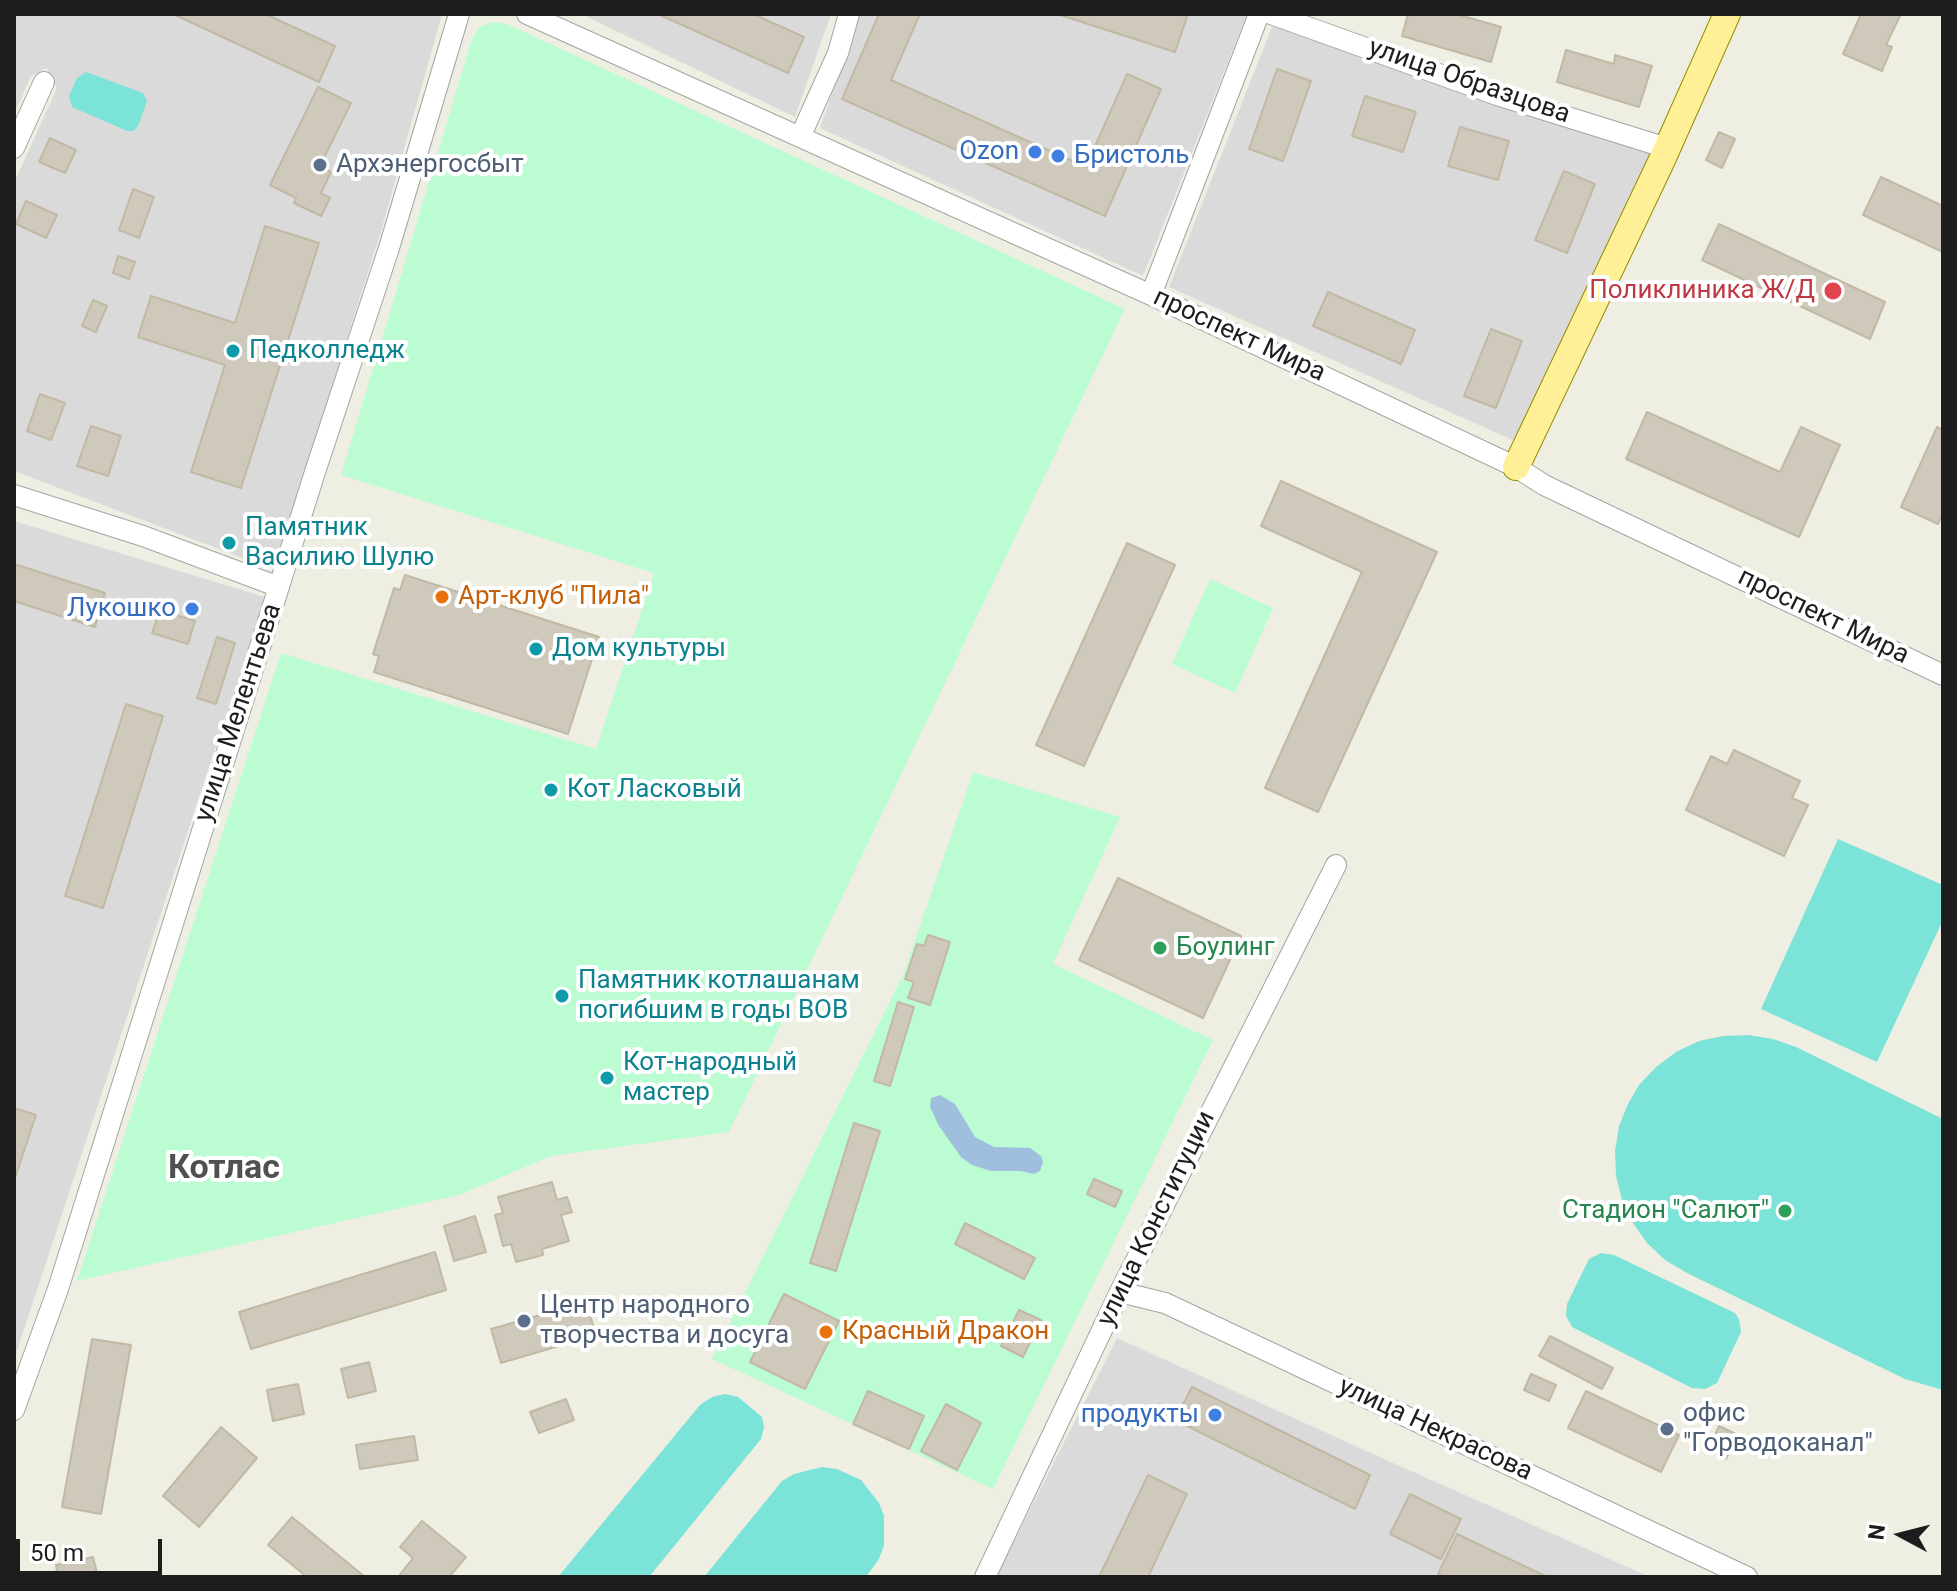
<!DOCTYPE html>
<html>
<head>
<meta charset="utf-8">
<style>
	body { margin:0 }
	#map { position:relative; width:1957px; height:1591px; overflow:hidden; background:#efeee2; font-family:Roboto,sans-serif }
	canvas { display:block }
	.frame { position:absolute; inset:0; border:16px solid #1d1d1d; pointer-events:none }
	.north { position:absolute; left:1861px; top:1495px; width:80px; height:80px; -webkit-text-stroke:6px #fff; paint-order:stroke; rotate:277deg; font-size:22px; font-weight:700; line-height:32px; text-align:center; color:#1d1d1d }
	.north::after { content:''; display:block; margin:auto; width:28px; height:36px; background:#1d1d1d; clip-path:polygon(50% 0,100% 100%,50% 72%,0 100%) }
	.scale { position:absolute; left:16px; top:1539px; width:146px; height:36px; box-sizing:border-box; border:4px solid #1d1d1d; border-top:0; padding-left:10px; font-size:24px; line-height:28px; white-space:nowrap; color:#1d1d1d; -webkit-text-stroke:6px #fff; paint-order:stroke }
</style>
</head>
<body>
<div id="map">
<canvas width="1957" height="1591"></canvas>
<div class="frame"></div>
<div class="north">N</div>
<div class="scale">50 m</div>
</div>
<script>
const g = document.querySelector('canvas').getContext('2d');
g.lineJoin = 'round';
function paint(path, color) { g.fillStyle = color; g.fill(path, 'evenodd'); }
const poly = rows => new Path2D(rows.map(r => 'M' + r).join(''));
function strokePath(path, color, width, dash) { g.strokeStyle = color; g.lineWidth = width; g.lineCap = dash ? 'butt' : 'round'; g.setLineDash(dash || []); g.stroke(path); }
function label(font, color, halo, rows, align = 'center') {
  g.font = font + ' Roboto,sans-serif'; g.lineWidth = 8; g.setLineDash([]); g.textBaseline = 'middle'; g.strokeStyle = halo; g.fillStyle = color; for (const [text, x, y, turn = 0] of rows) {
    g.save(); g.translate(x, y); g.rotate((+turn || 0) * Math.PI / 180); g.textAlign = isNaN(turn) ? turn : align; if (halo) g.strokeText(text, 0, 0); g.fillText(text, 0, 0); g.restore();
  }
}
const residential = poly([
	[14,14,442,14,381,231,274,570,14,471,14,183,57,88,47,68,31,76,14,114],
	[581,14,831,14,795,117],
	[860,14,1247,14,1143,276,820,128],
	[1276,17,1659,135,1515,441,1169,287],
	[14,521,265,597,14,1360],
	[1117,1338,1393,1463,1650,1577,996,1577]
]);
const park = poly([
	[493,22,507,24,1125,309,729,1132,551,1156,459,1195,77,1281,281,653,596,749,654,573,341,475,472,39,480,27],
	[1210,579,1273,608,1235,693,1172,664],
	[973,772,1120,817,1053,964,1213,1040,993,1489,712,1359,903,975]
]);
const pitch = poly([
	[86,72,143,93,147,101,138,126,133,131,127,131,72,107,69,96,77,78],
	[1838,839,1943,885,1943,920,1877,1062,1761,1009],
	[1748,1035,1773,1039,1796,1047,1943,1119,1943,1390,1905,1379,1687,1273,1665,1260,1647,1243,1633,1223,1622,1200,1616,1176,1615,1151,1619,1126,1628,1104,1639,1085,1656,1067,1676,1052,1699,1041,1723,1036],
	[1601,1253,1614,1255,1735,1313,1739,1319,1741,1332,1717,1383,1705,1389,1692,1388,1572,1327,1566,1316,1567,1304,1589,1259],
	[725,1394,738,1397,762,1417,764,1427,761,1439,649,1577,558,1577,700,1405,712,1397],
	[822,1467,837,1469,861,1480,879,1503,884,1516,884,1545,879,1559,866,1577,704,1577,782,1481,794,1474]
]);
const water = poly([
	[940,1095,955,1104,975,1137,994,1147,1030,1148,1041,1156,1043,1162,1040,1171,1034,1174,1021,1171,991,1171,972,1165,961,1157,939,1126,930,1107,931,1098]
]);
const building = poly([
	[173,14,265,14,335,46,319,82,173,14],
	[658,14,753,14,804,37,788,73,658,14],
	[879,14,920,14,891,80,1086,167,1127,74,1161,89,1105,216,842,99,879,14],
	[1057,14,1188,14,1175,52,1057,14],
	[1408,14,1456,14,1501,27,1491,62,1402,36,1408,14],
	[1861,14,1901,14,1886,45,1892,47,1882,71,1843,54,1861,14],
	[1566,50,1614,64,1615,55,1652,66,1639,107,1557,82,1566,50],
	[1277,69,1311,81,1283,161,1249,149,1277,69],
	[318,87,351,103,320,166,331,172,321,193,330,198,321,216,294,203,296,198,270,185,318,87],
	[1365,96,1416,112,1403,152,1352,136,1365,96],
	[1460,127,1509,141,1498,180,1448,166,1460,127],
	[1719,132,1735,139,1722,168,1706,160,1719,132],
	[50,138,76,150,65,173,39,162,50,138],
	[1564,171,1595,184,1567,253,1535,240,1564,171],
	[1881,177,1943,206,1943,252,1863,215,1881,177],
	[133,189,154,197,139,238,119,230,133,189],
	[26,201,57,215,46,238,16,224,26,201],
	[1719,224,1885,302,1870,339,1702,260,1719,224],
	[265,226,319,243,241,488,191,472,225,365,138,337,151,296,235,323,265,226],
	[118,256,135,262,129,279,113,273,118,256],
	[1328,292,1415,330,1401,364,1313,326,1328,292],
	[93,300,107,306,96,332,82,326,93,300],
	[1491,329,1522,341,1496,408,1464,396,1491,329],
	[40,394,65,403,51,440,27,431,40,394],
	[1647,412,1780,472,1801,427,1840,445,1799,537,1626,459,1647,412],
	[91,426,121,436,108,476,77,466,91,426],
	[1937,427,1943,430,1943,513,1938,524,1901,507,1937,427],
	[1281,481,1437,552,1318,812,1265,788,1362,572,1261,526,1281,481],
	[1127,543,1175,565,1084,766,1036,745,1127,543],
	[14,564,105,593,95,627,14,601,14,564],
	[405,575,599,637,568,734,374,672,379,656,373,654,394,588,400,590,405,575],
	[160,610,195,621,188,644,152,633,160,610],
	[217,637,235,643,216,704,197,698,217,637],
	[126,704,163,716,103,908,65,896,126,704],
	[1734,750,1800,781,1792,798,1808,805,1784,856,1686,810,1711,756,1727,764,1734,750],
	[1118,878,1241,936,1203,1018,1079,960,1118,878],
	[928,935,950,942,930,1005,908,998,914,982,905,979,917,944,924,946,928,935],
	[898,1002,914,1007,890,1086,874,1081,898,1002],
	[14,1108,36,1115,14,1181,14,1108],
	[854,1123,880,1131,836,1271,810,1263,854,1123],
	[1094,1179,1122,1191,1115,1207,1087,1194,1094,1179],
	[552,1182,557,1200,567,1197,572,1212,561,1215,569,1241,542,1249,543,1255,516,1262,511,1244,503,1246,495,1215,503,1213,498,1197,552,1182],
	[475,1216,486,1252,454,1261,444,1226,475,1216],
	[965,1223,1035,1258,1024,1279,955,1244,965,1223],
	[435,1252,446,1290,251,1349,239,1312,435,1252],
	[784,1294,839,1321,805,1389,750,1362,784,1294],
	[586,1302,596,1335,501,1363,491,1329,586,1302],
	[1019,1310,1041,1320,1023,1357,1001,1346,1019,1310],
	[1550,1336,1613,1368,1602,1389,1539,1356,1550,1336],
	[92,1339,131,1345,101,1514,62,1507,92,1339],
	[369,1362,376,1391,348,1398,341,1369,369,1362],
	[1531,1374,1556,1385,1549,1401,1524,1390,1531,1374],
	[298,1384,304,1414,273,1421,267,1390,298,1384],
	[1192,1387,1370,1475,1355,1509,1175,1420,1192,1387],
	[868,1391,924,1416,909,1449,853,1424,868,1391],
	[1586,1391,1679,1435,1661,1472,1568,1428,1586,1391],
	[566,1399,574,1420,539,1433,530,1412,566,1399],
	[946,1404,981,1423,957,1470,921,1451,946,1404],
	[1719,1426,1738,1435,1726,1459,1708,1450,1719,1426],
	[221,1427,257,1458,199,1527,163,1496,221,1427],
	[414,1436,418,1460,360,1469,356,1445,414,1436],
	[1148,1475,1187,1494,1148,1577,1099,1577,1148,1475],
	[1410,1494,1461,1519,1441,1559,1390,1534,1410,1494],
	[292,1517,365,1577,307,1577,268,1545,292,1517],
	[422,1521,466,1557,449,1577,398,1577,413,1558,400,1547,422,1521],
	[1457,1534,1547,1577,1445,1577,1438,1574,1457,1534],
	[93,1557,98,1577,58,1577,56,1565,93,1557]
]);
const minor = poly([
	[527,14,1151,295,1516,467,1544,485,1943,675],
	[1271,14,1500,96,1667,148],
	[801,135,838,53,849,14],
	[14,148,44,82],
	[1151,295,1259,14],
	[14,495,143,536,279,587],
	[1120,1292,1165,1303,1747,1577],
	[14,1410,58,1289,315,472,389,248,459,14],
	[985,1577,1120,1292,1336,865]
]);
const major = poly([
	[1516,467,1661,162,1727,14]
]);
const markers = [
	[1035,152,8,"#3f7fe0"],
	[1058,156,8,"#3f7fe0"],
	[320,165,8,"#5c6f8a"],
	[1833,291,10,"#e0444e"],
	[233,351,8,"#0f9aa8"],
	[229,543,8,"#0f9aa8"],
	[442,597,8,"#e8710a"],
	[192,609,8,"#3f7fe0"],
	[536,649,8,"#0f9aa8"],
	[551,790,8,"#0f9aa8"],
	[1160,948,8,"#2e9e5b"],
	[562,996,8,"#0f9aa8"],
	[607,1078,8,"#0f9aa8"],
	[1785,1211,8,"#2e9e5b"],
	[524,1321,8,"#5c6f8a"],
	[826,1332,8,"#e8710a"],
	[1215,1415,8,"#3f7fe0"],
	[1667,1429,8,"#5c6f8a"]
];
const streetNames = [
	["улица Образцова",1469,82,19],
	["проспект Мира",1239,336,25],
	["проспект Мира",1823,617,26],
	["улица Мелентьева",239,713,-72],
	["улица Конституции",1157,1219,-64],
	["улица Некрасова",1435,1430,25]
];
const shopNames = [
	["Ozon",1019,152],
	["Бристоль",1074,156,"left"],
	["Лукошко",176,609],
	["продукты",1199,1415]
];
const serviceNames = [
	["Архэнергосбыт",336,165],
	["Центр народного",540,1306],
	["творчества и досуга",540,1336],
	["офис",1683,1414],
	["\"Горводоканал\"",1683,1444]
];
const healthNames = [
	["Поликлиника Ж/Д",1815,291]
];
const cultureNames = [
	["Педколледж",249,351],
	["Памятник",245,528],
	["Василию Шулю",245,558],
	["Дом культуры",552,649],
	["Кот Ласковый",567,790],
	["Памятник котлашанам",578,981],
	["погибшим в годы ВОВ",578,1011],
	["Кот-народный",623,1063],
	["мастер",623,1093]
];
const foodNames = [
	["Арт-клуб \"Пила\"",458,597],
	["Красный Дракон",842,1332]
];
const leisureNames = [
	["Боулинг",1176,948],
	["Стадион \"Салют\"",1769,1211,"right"]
];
const districtNames = [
	["Котлас",224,1169]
];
paint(residential, '#dbdada');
paint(park, '#bcfcd3');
paint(pitch, '#7be3d8');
paint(water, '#a0bfdf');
paint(building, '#cfc9bb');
strokePath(building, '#c1b9a4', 2);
strokePath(minor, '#a4a4a4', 22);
strokePath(major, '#968e00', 28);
strokePath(minor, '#fff', 20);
strokePath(major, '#ffef97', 26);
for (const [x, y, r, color] of markers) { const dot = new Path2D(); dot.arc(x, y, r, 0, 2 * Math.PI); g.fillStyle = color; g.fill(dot); strokePath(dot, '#fff', 3); }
label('26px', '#1d1d1d', '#fff', streetNames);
label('26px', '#366cbe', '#fff', shopNames, 'right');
label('26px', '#4e5e75', '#fff', serviceNames, 'left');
label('26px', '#be3a42', '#fff', healthNames, 'right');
label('26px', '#0d838f', '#fff', cultureNames, 'left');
label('26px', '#c56008', '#fff', foodNames, 'left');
label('26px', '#27864d', '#fff', leisureNames, 'left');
label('bold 34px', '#505050', '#fff', districtNames);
</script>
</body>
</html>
